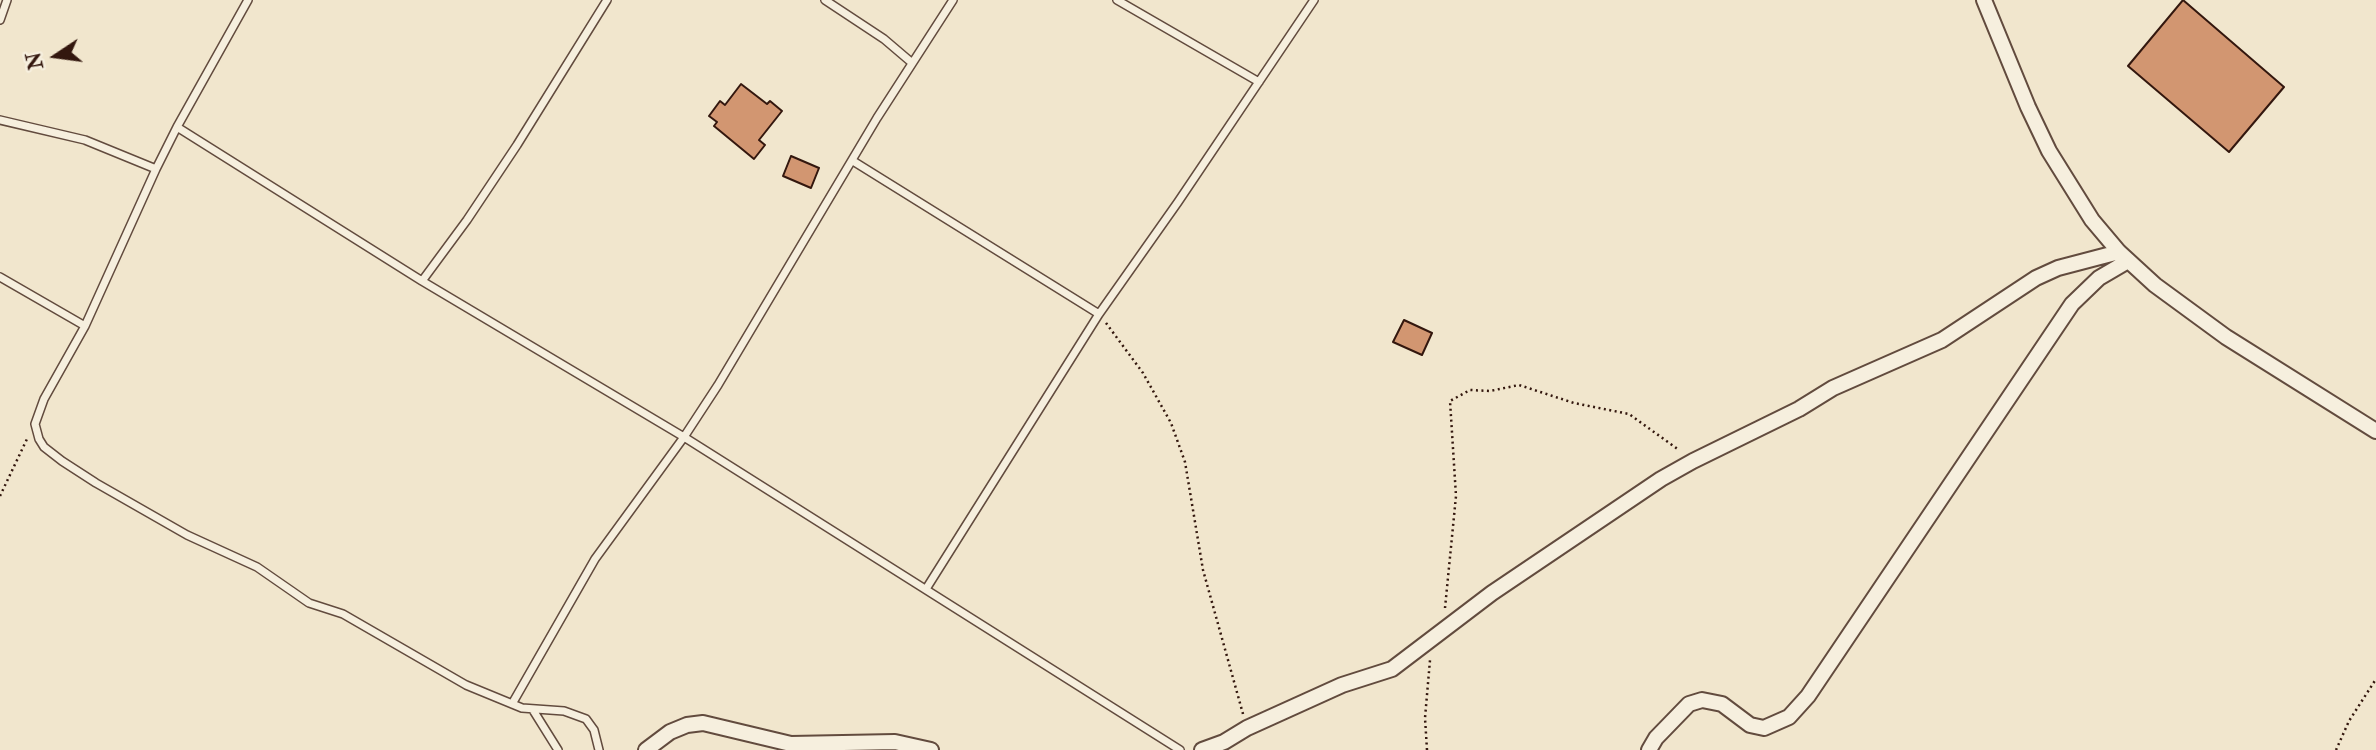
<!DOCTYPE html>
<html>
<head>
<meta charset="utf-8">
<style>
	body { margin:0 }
	#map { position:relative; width:2376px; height:750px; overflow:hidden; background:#f1e6cd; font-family:"IM FELL Double Pica",serif }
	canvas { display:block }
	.north { position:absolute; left:21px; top:21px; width:70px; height:70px; -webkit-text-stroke:5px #f6efde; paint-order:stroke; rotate:257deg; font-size:19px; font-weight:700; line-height:28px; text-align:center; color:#33170e }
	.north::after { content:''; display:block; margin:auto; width:24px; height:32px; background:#33170e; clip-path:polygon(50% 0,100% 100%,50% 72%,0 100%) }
</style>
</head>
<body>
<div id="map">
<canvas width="2376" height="750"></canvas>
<div class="north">N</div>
</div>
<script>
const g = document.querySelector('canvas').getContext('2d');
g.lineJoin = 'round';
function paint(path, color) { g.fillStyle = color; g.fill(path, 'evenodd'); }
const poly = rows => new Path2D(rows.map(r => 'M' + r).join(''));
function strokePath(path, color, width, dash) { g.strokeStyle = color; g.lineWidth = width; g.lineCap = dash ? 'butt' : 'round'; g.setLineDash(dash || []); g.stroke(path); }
const building = poly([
	[2183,0,2284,87,2229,152,2128,66,2183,0],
	[741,84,767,104,770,101,782,111,759,140,765,145,754,159,714,126,717,122,709,116,720,101,725,105,741,84],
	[791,156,819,168,811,188,783,176,791,156],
	[1404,320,1432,333,1422,355,1393,342,1404,320]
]);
const path = poly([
	[1106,323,1143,373,1171,423,1185,462,1203,570,1243,714],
	[0,496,27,439],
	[1445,608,1456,496,1450,401,1470,390,1490,391,1519,385,1574,403,1629,414,1679,450],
	[1427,750,1425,718,1430,660],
	[2336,750,2349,721,2376,679]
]);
const service = poly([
	[248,0,177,127,156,169,85,326,44,399,35,424,39,439,44,447,62,461,96,483,187,535,257,567,309,603,343,614,466,685,522,708,564,711,586,719,594,730,599,750],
	[825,0,884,39,911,62],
	[1117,0,1259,82],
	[0,20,7,0],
	[0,120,85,140,156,169],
	[177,127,422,281,684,437,1180,750],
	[853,161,1099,314],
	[0,277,85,326],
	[422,281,467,220,517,145,607,0],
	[926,589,1099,314,1178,202,1314,0],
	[512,704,595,559,684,437,718,385,877,118,953,0],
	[533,710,558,750]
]);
const minor = poly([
	[1984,0,2028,107,2049,151,2092,220,2119,252,2155,285,2226,337,2376,431],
	[646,750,670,732,687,725,703,723,791,744,895,742,931,750],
	[1202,750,1224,742,1247,728,1342,685,1392,669,1492,593,1661,479,1693,461,1799,409,1833,388,1942,340,2036,278,2058,268,2119,252],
	[1649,750,1656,738,1689,704,1702,700,1722,704,1750,725,1764,728,1789,717,1808,696,2072,304,2099,278,2128,261]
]);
paint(building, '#d29671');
strokePath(building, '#33170e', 2);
strokePath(service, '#624b3e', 10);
strokePath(minor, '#624b3e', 18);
strokePath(path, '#33170e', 2.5, [2, 3.5]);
strokePath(service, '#f6efde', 7);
strokePath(minor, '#f6efde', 14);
</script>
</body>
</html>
